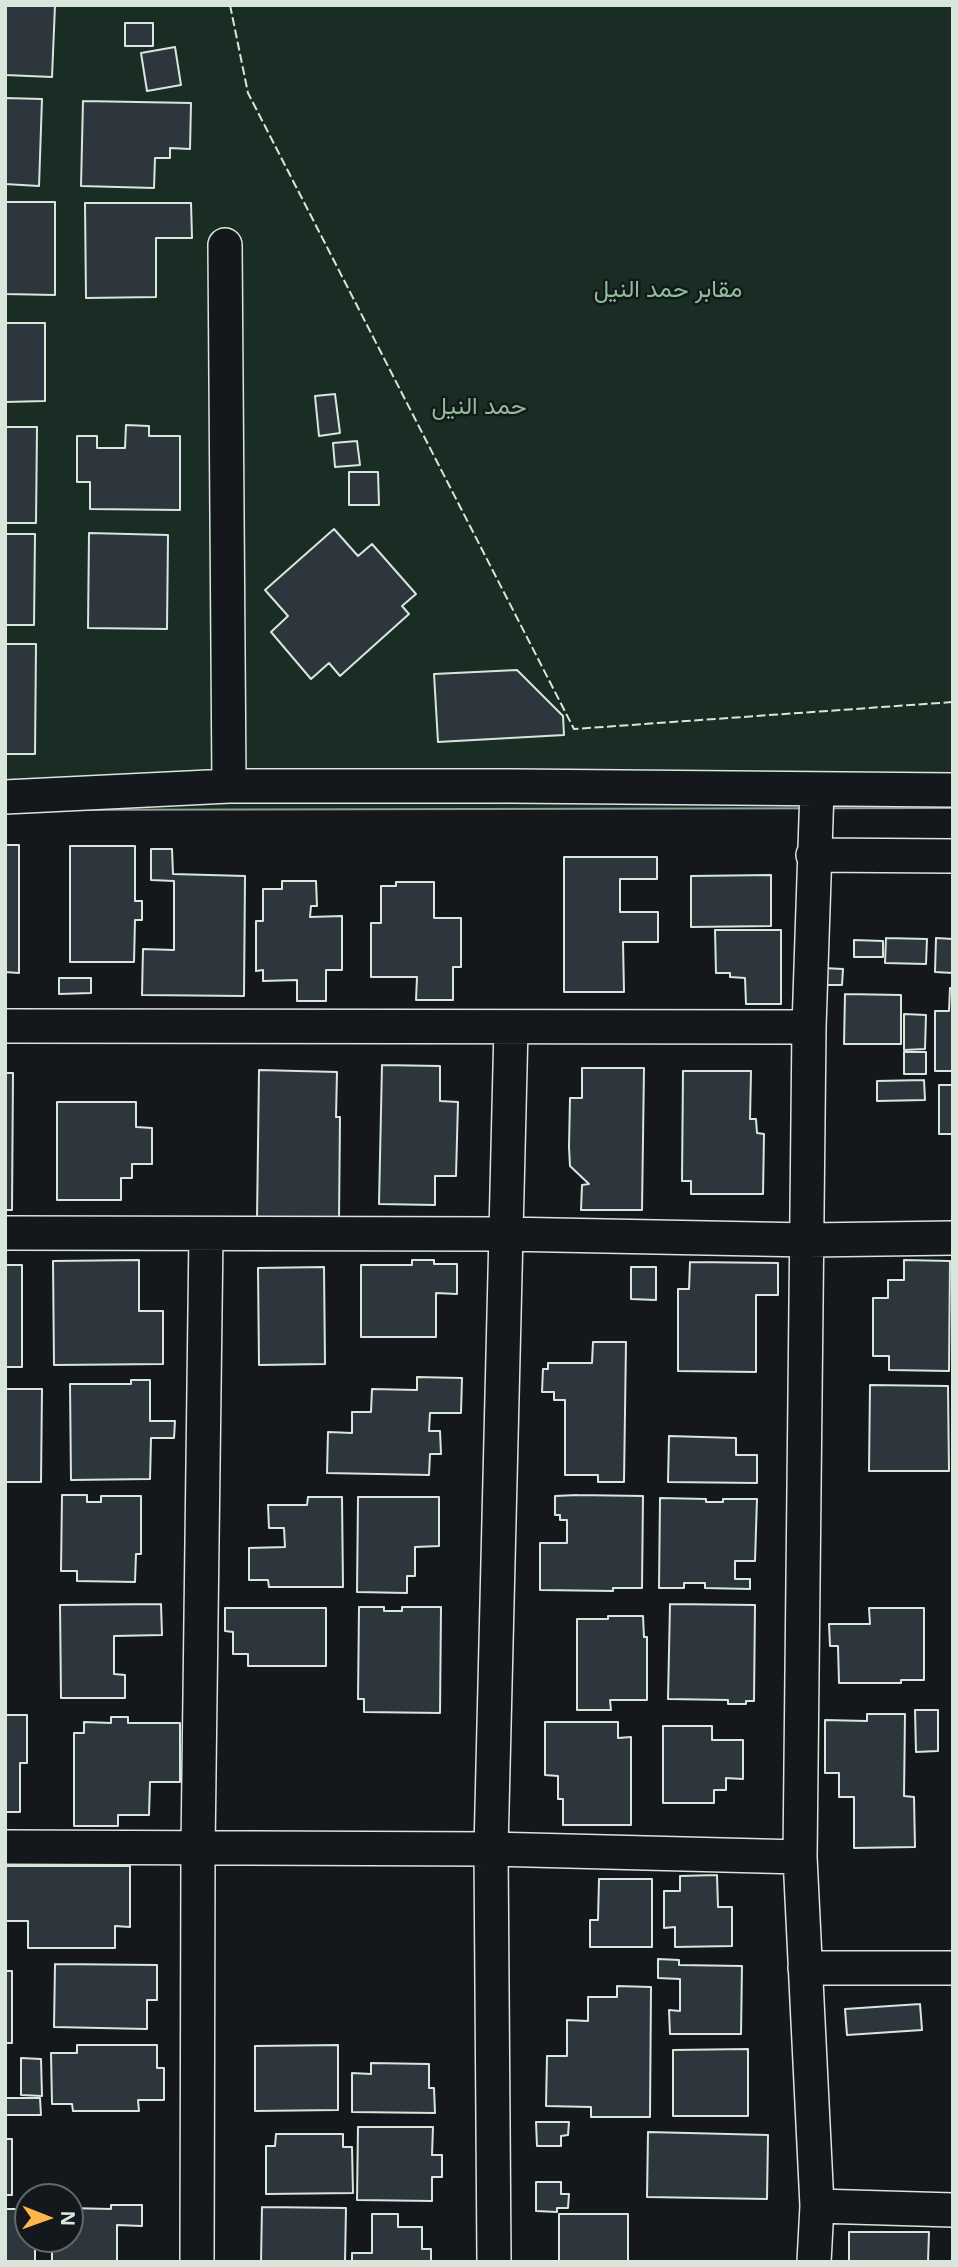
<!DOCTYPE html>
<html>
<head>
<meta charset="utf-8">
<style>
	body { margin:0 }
	#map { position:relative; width:958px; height:2267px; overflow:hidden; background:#14181c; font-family:"Open Sans",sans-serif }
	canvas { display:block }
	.frame { position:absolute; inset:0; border:7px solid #d8e6dc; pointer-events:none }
	.north { position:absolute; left:14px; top:2183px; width:70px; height:70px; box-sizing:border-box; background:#14181c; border:2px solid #626a69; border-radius:50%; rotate:91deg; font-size:19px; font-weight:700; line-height:28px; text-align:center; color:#d8e6dc }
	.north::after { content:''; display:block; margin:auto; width:24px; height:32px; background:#ffb74d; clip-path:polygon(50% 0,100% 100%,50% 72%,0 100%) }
</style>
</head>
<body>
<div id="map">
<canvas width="958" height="2267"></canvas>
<div class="frame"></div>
<div class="north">N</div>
</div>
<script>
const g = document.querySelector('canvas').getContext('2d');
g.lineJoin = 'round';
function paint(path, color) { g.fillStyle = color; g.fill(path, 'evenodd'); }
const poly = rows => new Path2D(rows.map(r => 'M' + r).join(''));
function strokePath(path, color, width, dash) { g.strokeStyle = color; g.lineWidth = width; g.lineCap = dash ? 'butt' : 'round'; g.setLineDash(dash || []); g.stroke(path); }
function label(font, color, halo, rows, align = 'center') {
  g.font = font + ' "Open Sans",Vazirmatn,sans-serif'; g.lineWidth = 5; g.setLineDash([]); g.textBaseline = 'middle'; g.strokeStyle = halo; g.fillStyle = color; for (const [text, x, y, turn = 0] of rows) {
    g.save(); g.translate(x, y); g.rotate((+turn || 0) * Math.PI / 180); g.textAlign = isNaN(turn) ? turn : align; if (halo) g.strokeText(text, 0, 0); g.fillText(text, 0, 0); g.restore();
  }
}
const green = poly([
	[5,5,953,5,953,808,5,810,5,5]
]);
const building = poly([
	[5,5,55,5,52,77,5,75,5,5],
	[125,23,153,23,153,46,125,46,125,23],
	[175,47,181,85,147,91,141,53,175,47],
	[5,98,42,99,39,186,5,184,5,98],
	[83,101,191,103,190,149,170,148,170,158,155,158,154,188,81,186,83,101],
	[5,202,55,202,55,295,5,294,5,202],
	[85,203,191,203,192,238,156,238,156,297,86,298,85,203],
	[5,323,45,323,45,401,5,402,5,323],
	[335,394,340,433,319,436,315,396,335,394],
	[126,425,149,426,149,436,180,436,180,510,90,509,90,482,77,482,77,436,97,436,97,448,125,448,126,425],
	[5,427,37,427,36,523,5,523,5,427],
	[357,441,360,465,335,467,333,443,357,441],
	[349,472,378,472,379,505,349,505,349,472],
	[334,529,358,556,372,544,416,594,402,606,409,614,340,676,329,663,311,679,271,632,288,616,265,590,334,529],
	[89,533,168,535,167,629,88,628,89,533],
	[5,534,35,534,34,625,5,625,5,534],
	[5,644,36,644,35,754,5,754,5,644],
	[517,670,563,716,564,735,438,742,434,674,517,670],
	[5,845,19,845,19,973,5,972,5,845],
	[70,846,135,846,135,901,142,901,142,920,135,920,134,962,70,962,70,846],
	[151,849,172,849,173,874,245,876,244,996,142,995,143,949,174,950,174,881,151,880,151,849],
	[564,857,657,857,657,879,620,879,620,912,658,912,658,942,623,942,624,992,564,992,564,857],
	[771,875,771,926,691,927,691,876,771,875],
	[282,881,316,881,317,906,311,906,310,917,342,916,342,970,326,970,326,1001,297,1001,297,980,263,981,263,970,256,971,256,921,263,921,263,889,282,889,282,881],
	[396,882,434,882,434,918,461,918,461,967,453,967,453,1000,416,1000,417,977,371,977,371,923,381,923,381,886,396,886,396,882],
	[715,930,781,930,781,1004,746,1004,745,978,730,977,730,973,716,973,715,930],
	[886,938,927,939,926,964,885,963,886,938],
	[936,938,953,939,953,973,935,972,936,938],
	[854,940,883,941,883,957,854,957,854,940],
	[823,968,843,969,842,985,822,985,823,968],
	[59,978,91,978,91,993,59,994,59,978],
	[950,988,953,988,953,1071,935,1071,935,1011,949,1011,950,988],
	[845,994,901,995,901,1044,844,1044,845,994],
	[904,1014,926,1015,925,1049,904,1050,904,1014],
	[904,1052,926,1052,926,1074,904,1074,904,1052],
	[382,1065,440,1066,440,1101,458,1102,456,1176,435,1176,435,1205,379,1204,382,1065],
	[582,1068,644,1068,642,1210,581,1210,582,1185,589,1184,570,1166,569,1147,570,1098,582,1098,582,1068],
	[259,1070,337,1072,336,1117,340,1117,339,1220,257,1219,259,1070],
	[683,1071,751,1071,750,1119,756,1119,757,1133,764,1134,763,1194,691,1194,691,1181,682,1181,683,1071],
	[5,1073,13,1073,12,1210,5,1210,5,1073],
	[924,1080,925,1100,877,1101,877,1081,924,1080],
	[939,1085,953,1085,953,1224,953,1134,939,1134,939,1085],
	[57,1102,136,1102,136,1127,152,1128,152,1164,132,1164,132,1178,121,1178,121,1200,57,1200,57,1102],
	[139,1260,139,1311,163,1311,163,1364,54,1365,53,1261,139,1260],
	[412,1260,434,1260,434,1264,457,1264,457,1294,436,1293,436,1337,361,1337,361,1265,412,1265,412,1260],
	[904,1260,950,1261,949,1371,889,1370,889,1356,873,1356,873,1298,888,1298,888,1280,904,1280,904,1260],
	[690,1262,778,1263,778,1295,756,1295,756,1372,678,1371,678,1289,689,1289,690,1262],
	[5,1265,22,1265,22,1367,5,1367,5,1265],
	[324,1267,325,1364,259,1365,258,1268,324,1267],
	[631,1267,656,1267,656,1300,631,1299,631,1267],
	[593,1342,626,1342,624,1482,598,1482,598,1475,565,1475,565,1400,554,1400,554,1392,542,1392,543,1369,548,1369,548,1363,592,1363,593,1342],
	[417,1377,462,1378,461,1413,430,1413,429,1431,440,1431,441,1454,430,1454,429,1475,327,1473,328,1432,352,1433,352,1412,371,1412,372,1389,417,1390,417,1377],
	[131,1380,150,1380,150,1421,175,1421,174,1438,151,1438,150,1479,71,1480,70,1384,131,1384,131,1380],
	[870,1385,948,1386,949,1471,869,1471,870,1385],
	[5,1389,42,1389,41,1482,5,1482,5,1389],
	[669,1436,736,1438,736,1455,757,1455,757,1483,668,1482,669,1436],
	[62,1495,87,1495,87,1502,101,1502,101,1496,141,1496,141,1554,136,1554,135,1582,77,1581,77,1571,61,1571,62,1495],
	[577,1495,643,1496,642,1588,613,1588,613,1591,540,1590,540,1543,567,1543,567,1520,560,1520,560,1515,555,1515,555,1496,577,1495],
	[308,1497,342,1497,343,1587,269,1587,268,1580,249,1580,249,1548,285,1547,284,1528,269,1528,268,1505,307,1505,308,1497],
	[358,1497,439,1497,439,1546,415,1547,415,1576,407,1576,407,1593,357,1592,358,1497],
	[660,1498,706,1499,706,1502,723,1502,723,1499,757,1499,755,1561,735,1561,735,1579,750,1579,750,1589,705,1588,705,1583,684,1583,684,1588,659,1588,660,1498],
	[161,1604,162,1635,114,1636,114,1674,125,1675,125,1698,61,1698,60,1605,161,1604],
	[670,1604,755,1605,754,1701,746,1701,746,1704,728,1704,728,1700,668,1699,670,1604],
	[359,1607,384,1607,384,1611,402,1611,402,1607,441,1607,440,1713,364,1712,364,1699,358,1699,359,1607],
	[225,1608,326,1608,326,1666,248,1666,248,1654,233,1654,233,1632,225,1631,225,1608],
	[869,1608,924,1608,924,1680,901,1680,901,1683,839,1683,838,1646,830,1646,829,1624,870,1624,869,1608],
	[608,1616,643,1616,644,1637,647,1637,647,1700,610,1700,611,1710,577,1710,577,1619,608,1619,608,1616],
	[915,1710,938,1710,938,1751,916,1752,915,1710],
	[867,1714,905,1714,904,1796,914,1797,915,1847,854,1848,854,1797,839,1797,839,1773,825,1773,825,1720,867,1721,867,1714],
	[5,1715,27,1715,27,1763,20,1763,20,1812,5,1812,5,1715],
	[111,1717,128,1717,128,1723,180,1723,180,1782,150,1782,149,1815,118,1815,118,1826,74,1826,74,1733,84,1733,84,1722,111,1723,111,1717],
	[545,1722,618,1722,618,1738,631,1737,631,1825,563,1825,563,1799,558,1799,558,1776,545,1775,545,1722],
	[663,1726,712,1726,712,1740,743,1740,743,1779,726,1778,726,1790,714,1790,714,1803,663,1803,663,1726],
	[5,1866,130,1866,130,1927,115,1926,115,1948,28,1948,28,1921,5,1921,5,1866],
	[717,1875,718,1907,732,1907,732,1946,675,1947,675,1927,664,1928,664,1891,680,1891,680,1876,717,1875],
	[599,1879,652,1879,652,1947,590,1947,590,1920,598,1920,599,1879],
	[658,1959,679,1960,679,1965,742,1966,741,2034,670,2034,669,2010,680,2011,680,1979,658,1978,658,1959],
	[55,1964,157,1965,157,2000,147,2000,147,2029,54,2027,55,1964],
	[5,1971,12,1971,12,2043,5,2043,5,1971],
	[617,1986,651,1987,650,2117,591,2117,591,2107,546,2106,547,2056,567,2056,567,2020,588,2021,588,1997,617,1997,617,1986],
	[920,2004,922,2030,847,2035,845,2009,920,2004],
	[77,2045,157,2045,157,2068,164,2068,164,2100,138,2100,139,2111,73,2111,72,2104,52,2104,51,2053,77,2053,77,2045],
	[338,2045,338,2110,255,2111,255,2046,338,2045],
	[748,2049,748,2116,673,2116,673,2050,748,2049],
	[21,2058,41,2059,42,2096,21,2095,21,2058],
	[371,2063,429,2064,429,2088,434,2088,435,2113,352,2112,352,2073,371,2074,371,2063],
	[5,2098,40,2098,41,2115,5,2115,5,2098],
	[536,2122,569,2122,568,2135,561,2136,561,2146,537,2146,536,2122],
	[358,2127,433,2127,432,2155,442,2155,442,2177,432,2177,432,2201,357,2200,358,2127],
	[648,2132,768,2135,767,2199,647,2197,648,2132],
	[276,2134,343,2134,343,2147,352,2147,353,2193,266,2194,266,2146,275,2146,276,2134],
	[5,2139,12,2139,12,2195,5,2195,5,2139],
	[536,2182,561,2182,561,2194,569,2194,568,2208,557,2208,557,2212,536,2211,536,2182],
	[111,2205,142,2205,142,2226,117,2225,117,2262,52,2262,52,2239,70,2239,70,2208,111,2209,111,2205],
	[262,2207,346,2208,345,2262,261,2262,262,2207],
	[5,2209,28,2209,28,2239,35,2239,35,2262,5,2262,5,2209],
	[372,2214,398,2214,398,2227,422,2227,422,2249,431,2249,431,2262,352,2262,352,2253,372,2253,372,2214],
	[559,2214,628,2214,628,2262,559,2262,559,2214],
	[849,2232,929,2232,928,2262,849,2262,849,2232]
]);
const street = poly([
	[225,245,229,786],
	[5,797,229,786,512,786,953,790],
	[813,855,953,856],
	[5,1026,809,1027],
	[5,1233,504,1234,808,1240,953,1238],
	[5,1847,491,1849,800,1857],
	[805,1968,953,1968],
	[817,2206,953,2210],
	[197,2262,198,1849,206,1234],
	[494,2262,491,1849,511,1027],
	[814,2262,817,2206,800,1857,809,1027,817,789]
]);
const fence = poly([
	[230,5,248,93,574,729,953,702]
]);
const parkNames = [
	["مقابر حمد النيل",668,290],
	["حمد النيل",479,407]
];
paint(green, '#1a2d24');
strokePath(green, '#939e99', 2);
paint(building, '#2c363c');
strokePath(building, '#d8e6dc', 2);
strokePath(street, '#d8e6dc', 36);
strokePath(street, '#14181c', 33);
strokePath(fence, '#d8e6dc', 2, [9, 3.5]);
label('24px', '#8ac095', '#14181c', parkNames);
</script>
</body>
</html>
